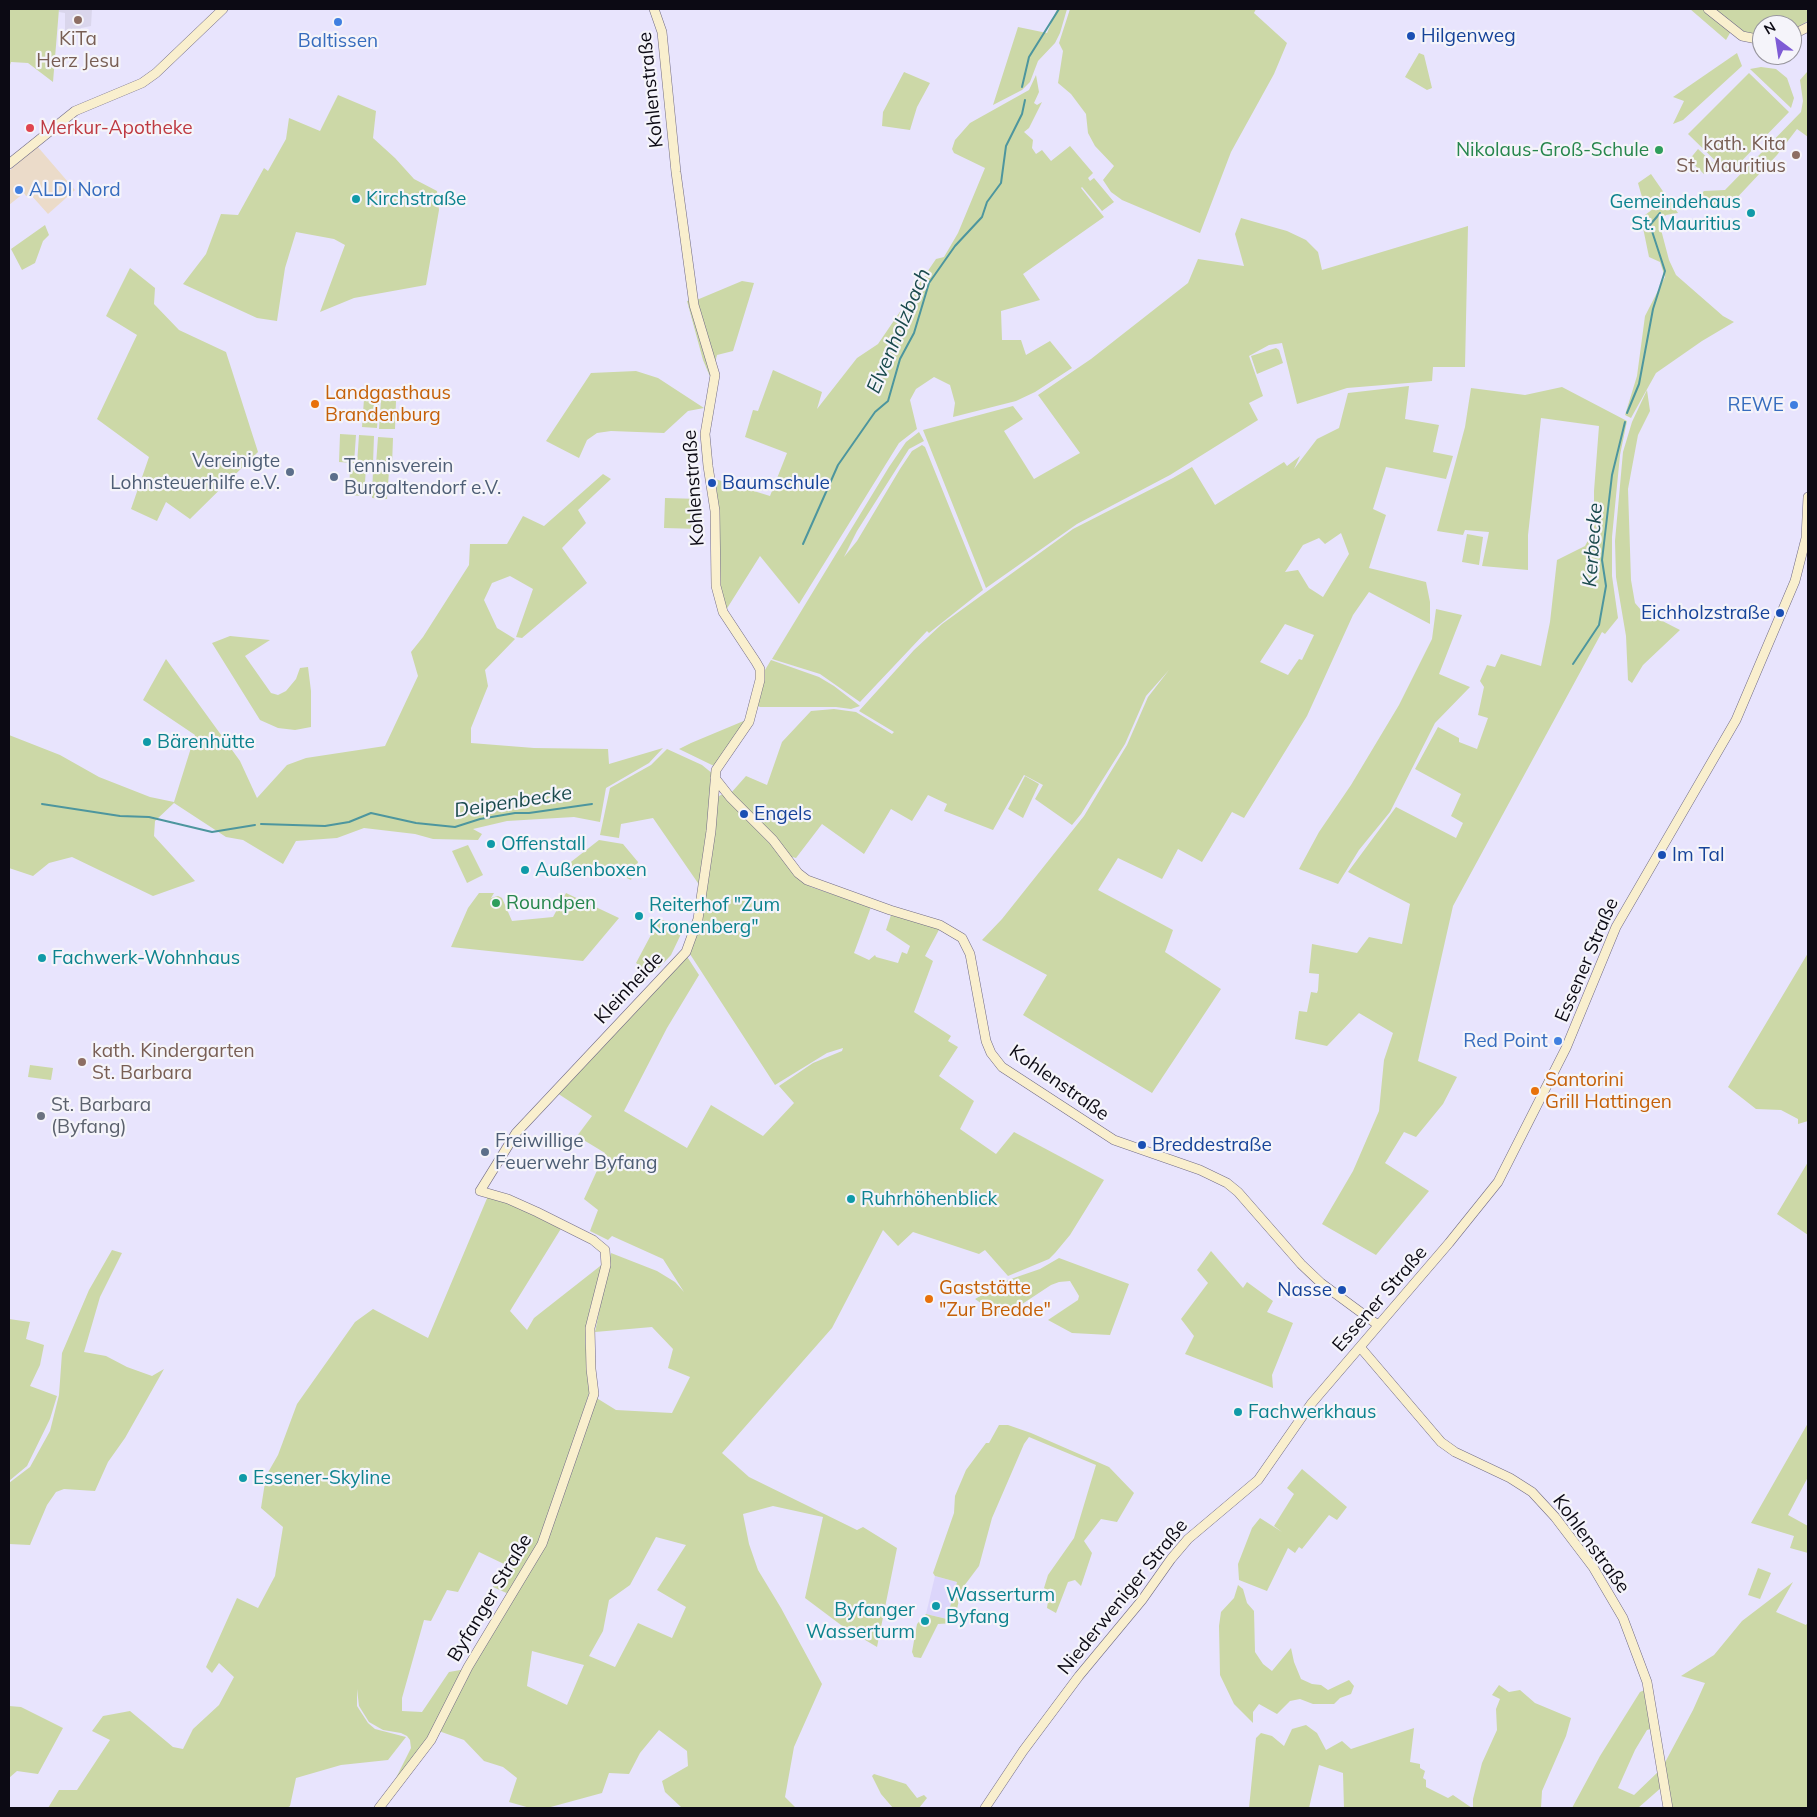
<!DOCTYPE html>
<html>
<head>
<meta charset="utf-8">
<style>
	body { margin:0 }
	#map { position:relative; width:1817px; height:1817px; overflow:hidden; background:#e8e4fd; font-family:Mulish,sans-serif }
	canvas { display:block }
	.frame { position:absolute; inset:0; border:10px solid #0c0a14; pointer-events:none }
	.north { position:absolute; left:1752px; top:15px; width:50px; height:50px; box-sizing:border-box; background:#f5f4fa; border:1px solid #98969e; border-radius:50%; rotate:329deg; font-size:14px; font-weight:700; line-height:20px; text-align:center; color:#0c0a14 }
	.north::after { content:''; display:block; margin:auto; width:18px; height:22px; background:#7e5bd5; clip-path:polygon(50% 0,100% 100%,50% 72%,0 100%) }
</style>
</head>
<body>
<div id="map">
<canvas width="1817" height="1817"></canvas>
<div class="frame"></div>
<div class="north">N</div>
</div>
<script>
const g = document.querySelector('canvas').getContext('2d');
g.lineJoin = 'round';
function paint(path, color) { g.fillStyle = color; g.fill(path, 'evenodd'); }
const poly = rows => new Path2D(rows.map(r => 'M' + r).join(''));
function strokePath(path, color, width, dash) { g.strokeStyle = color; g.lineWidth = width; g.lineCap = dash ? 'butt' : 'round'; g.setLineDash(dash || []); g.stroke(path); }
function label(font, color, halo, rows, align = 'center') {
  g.font = font + ' Mulish,sans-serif'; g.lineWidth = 4.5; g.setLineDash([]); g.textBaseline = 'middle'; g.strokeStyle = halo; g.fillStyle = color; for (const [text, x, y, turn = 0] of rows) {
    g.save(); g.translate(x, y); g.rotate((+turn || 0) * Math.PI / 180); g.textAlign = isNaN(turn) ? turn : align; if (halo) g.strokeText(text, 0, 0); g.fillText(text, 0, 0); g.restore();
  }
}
const commercial = poly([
	[37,146,75,190,48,214,31,195,26,196,24,193,9,205,9,171]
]);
const built = poly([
	[935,1576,957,1582,950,1607,952,1608,955,1623,951,1620,926,1614]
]);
const education = poly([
	[59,9,92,9,91,26,81,28,79,32,65,31,65,13,59,12]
]);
const green = poly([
	[9,9,59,9,53,82,28,63,11,62,9,68],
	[1057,9,1067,9,1060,33,1055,43,1038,61,1030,82,1022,90,993,105,1018,27,1047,33],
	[1070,9,1256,9,1254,13,1287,43,1274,74,1231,152,1200,233,1122,200,1111,192,1103,180,1114,166,1095,146,1088,133,1086,114,1071,94,1058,83,1063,51,1059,43],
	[1690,9,1808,9,1808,21,1792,30,1792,25,1762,25,1762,36,1751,36,1734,26,1726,40],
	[1419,53,1424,55,1432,88,1427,90,1405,77],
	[1737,53,1742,66,1683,120,1673,124,1684,101,1673,97],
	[1761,67,1776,69,1787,78,1794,98,1791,108,1750,69],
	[904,72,930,83,917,107,910,130,882,126,883,112],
	[1807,72,1808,137,1797,129,1777,155,1733,202,1716,210,1703,200,1694,201,1704,191,1725,190,1801,112,1803,101,1800,80],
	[1749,73,1789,112,1729,174,1688,134],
	[1036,75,1039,92,1034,103,1037,105,1042,102,1029,128,1024,132,1033,140,1032,148,1036,154,1042,150,1051,161,1070,146,1093,173,1088,178,1090,181,1094,178,1114,202,1102,211,1082,187,1081,188,1104,217,1023,274,1040,300,1001,311,1002,340,1021,340,1026,355,1050,341,1072,368,1035,392,1016,401,953,417,955,403,950,385,934,377,916,389,910,400,917,429,899,443,799,604,760,556,726,610,719,584,719,514,715,479,770,496,787,453,745,437,753,410,758,411,773,370,822,392,817,409,857,358,878,344,936,259,944,257,958,233,985,168,954,153,952,149,955,140,970,123,1029,90],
	[338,95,376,111,373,138,395,158,414,179,437,191,439,210,426,285,354,298,320,312,345,245,334,239,296,232,285,268,277,321,257,318,183,284,206,254,221,214,238,215,264,168,268,171,286,139,289,118,320,131],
	[1698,149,1714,164,1704,174,1689,160],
	[1651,174,1678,213,1666,215,1659,222,1669,260,1676,275,1723,316,1734,322,1702,341,1656,373,1631,418,1625,415,1637,376,1645,316,1665,277,1660,262,1649,257,1641,218,1653,209,1642,197,1638,183],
	[1241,218,1287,231,1306,240,1318,252,1322,270,1468,226,1465,367,1433,367,1432,381,1347,388,1297,404,1282,343,1269,345,1249,356,1263,396,1249,403,1258,420,1170,475,1077,524,986,588,923,430,1013,406,1023,419,1004,431,1034,479,1080,453,1038,395,1091,359,1188,283,1198,259,1244,266,1235,234],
	[45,225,49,235,43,241,35,263,22,270,11,249],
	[130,268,155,288,154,304,179,330,226,352,258,452,190,519,166,502,157,521,131,509,149,457,97,419,137,335,106,316],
	[742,281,754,283,733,351,717,355,711,379,703,360,687,301,699,299],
	[1276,348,1279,350,1283,363,1257,374,1251,356],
	[636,371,658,378,704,408,688,411,664,433,611,431,597,433,587,440,579,458,546,441,591,373],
	[1409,386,1405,419,1439,425,1433,452,1453,456,1446,479,1386,467,1373,509,1386,515,1369,568,1426,582,1430,602,1430,624,1369,592,1353,615,1307,716,1244,818,1232,812,1202,862,1178,849,1162,879,1118,858,1098,890,1173,930,1165,952,1221,989,1152,1093,1023,1015,1047,975,982,940,1002,919,1084,816,1127,745,1148,697,1169,670,1146,696,1125,744,1081,814,1072,825,1035,799,1043,785,1024,775,993,830,944,811,947,804,928,795,912,821,891,809,864,854,822,824,796,858,789,856,731,793,746,776,767,785,782,742,811,711,834,709,856,712,892,734,894,732,859,711,914,650,942,624,1073,529,1173,478,1192,467,1215,505,1284,462,1287,466,1300,456,1294,469,1317,439,1339,428,1348,393],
	[1341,533,1349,554,1323,597,1309,588,1298,570,1285,572,1303,545,1319,538,1325,544],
	[1285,624,1314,635,1302,660,1299,659,1288,675,1260,662],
	[1562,387,1627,421,1620,455,1612,537,1612,576,1618,618,1605,634,1602,632,1453,906,1418,1061,1457,1077,1443,1104,1416,1137,1404,1132,1385,1163,1429,1191,1376,1255,1322,1224,1353,1171,1379,1111,1384,1060,1393,1033,1359,1013,1327,1046,1295,1039,1299,1011,1307,1012,1311,992,1317,993,1318,990,1319,974,1309,973,1312,944,1357,953,1369,937,1402,944,1410,904,1348,872,1396,807,1456,838,1463,823,1451,816,1461,794,1415,769,1438,727,1459,738,1459,742,1477,749,1488,718,1478,715,1484,687,1480,681,1487,665,1495,667,1501,654,1541,666,1550,622,1557,560,1585,546,1594,529,1594,491,1599,426,1541,418,1528,535,1528,570,1482,566,1489,532,1465,530,1463,535,1437,531,1465,427,1471,388,1525,395],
	[1647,390,1650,411,1638,435,1628,489,1631,580,1635,603,1641,610,1680,630,1643,665,1632,683,1628,680,1626,636,1616,577,1615,541,1623,452,1632,422],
	[364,399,379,400,377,428,362,427],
	[381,400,396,401,395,429,379,429],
	[919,432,924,441,909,449,857,531,844,557,857,541,900,469,912,451,922,445,925,447,983,590,929,633,927,631,860,702,820,674,772,659,889,467,906,442],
	[340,434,356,435,354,463,339,462],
	[359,435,374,436,373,464,357,464],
	[378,437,393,438,392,466,376,465],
	[350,467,366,468,364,496,349,495],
	[373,470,389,471,387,499,372,498],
	[603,474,611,479,578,510,586,523,562,548,587,583,522,638,516,637,533,589,510,576,492,583,484,600,497,628,515,639,485,670,488,686,471,728,471,743,534,748,608,749,609,764,663,748,649,763,606,788,600,822,574,817,507,821,473,829,482,834,478,840,433,839,415,834,364,828,337,838,296,841,283,864,243,840,226,837,174,803,155,821,154,836,195,881,153,896,72,857,49,863,33,876,9,868,9,735,60,755,99,777,150,797,174,802,195,735,143,700,166,659,240,761,257,798,287,765,306,758,385,746,418,676,411,652,423,637,469,565,470,544,507,544,523,516,544,526],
	[665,498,701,499,700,529,664,528],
	[1467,534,1483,537,1479,565,1462,562],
	[1436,609,1462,615,1439,674,1470,687,1435,723,1390,812,1359,850,1338,884,1299,869,1319,832,1351,785,1399,705,1432,639],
	[230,636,270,640,245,656,271,693,278,695,286,691,296,679,300,668,308,667,311,691,311,727,295,730,278,728,260,720,212,643],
	[771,660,819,677,834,686,860,706,851,709,836,707,760,707,758,706,765,670],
	[746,720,714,766,679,749,691,743],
	[667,749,702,765,713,774,708,832,700,886,653,818,621,824,619,838,600,835,610,788,651,765],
	[1025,776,1039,784,1023,818,1008,809],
	[723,794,774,848,796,875,811,887,871,907,854,953,869,960,875,955,876,957,898,963,902,952,907,954,910,946,886,930,891,915,941,926,925,956,933,961,914,1012,951,1036,948,1041,958,1047,939,1076,974,1101,960,1129,996,1154,1014,1132,1104,1180,1070,1235,1055,1253,1049,1259,1008,1276,985,1250,979,1254,913,1232,898,1246,883,1230,832,1328,722,1453,749,1477,857,1530,863,1527,897,1548,877,1647,845,1628,805,1598,823,1517,773,1506,743,1514,749,1544,758,1570,781,1608,822,1684,794,1747,785,1797,796,1808,682,1808,665,1792,662,1781,688,1766,687,1751,659,1730,640,1753,629,1774,609,1773,602,1793,547,1808,530,1808,509,1802,517,1778,503,1767,484,1761,464,1740,436,1730,392,1786,411,1748,410,1740,407,1736,401,1733,383,1730,369,1722,359,1706,357,1689,357,1706,368,1723,375,1729,406,1737,388,1760,341,1765,296,1778,290,1806,287,1808,48,1808,59,1790,77,1790,110,1740,92,1731,103,1716,130,1711,173,1747,183,1749,193,1729,219,1705,234,1677,219,1663,212,1673,206,1667,237,1598,258,1608,275,1576,283,1527,261,1508,266,1476,278,1455,297,1404,355,1322,373,1309,428,1338,488,1196,523,1208,562,1227,510,1311,527,1330,534,1318,604,1263,590,1308,585,1339,590,1390,579,1425,595,1397,616,1410,672,1413,690,1377,668,1368,673,1349,652,1327,595,1332,611,1253,657,1271,675,1282,684,1292,663,1259,612,1236,608,1240,590,1231,598,1210,584,1199,605,1153,577,1136,592,1116,557,1093,686,955,699,975,667,1028,624,1111,687,1148,711,1105,763,1136,794,1103,779,1086,813,1063,842,1051,843,1048,827,1053,775,1085,688,951,700,918,712,851,717,797],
	[656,1537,686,1545,657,1590,686,1607,672,1638,638,1623,615,1667,589,1656,603,1631,609,1600,630,1585],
	[479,1552,504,1564,493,1587,511,1595,466,1669,449,1672,422,1712,402,1711,402,1698,424,1620,431,1621,447,1590,458,1592],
	[532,1651,584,1665,567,1705,527,1686],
	[599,840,623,844,638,862,631,880,595,863,577,878,567,872,567,865],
	[468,845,483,875,467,883,452,851],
	[479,893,494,893,491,898,498,896,502,898,512,921,553,917,566,893,619,918,583,961,451,947,468,908],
	[660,918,682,932,671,955,655,972,650,973,636,963],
	[1808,953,1808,1121,1798,1124,1798,1119,1781,1110,1756,1109,1728,1087],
	[30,1065,53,1068,51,1080,28,1077],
	[1808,1162,1808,1235,1777,1214],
	[112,1250,122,1253,100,1297,84,1352,106,1356,127,1367,152,1376,164,1369,125,1438,108,1462,95,1491,64,1489,56,1492,47,1505,30,1545,9,1544,9,1483,30,1467,50,1431,59,1395,62,1353,89,1290],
	[1211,1251,1243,1288,1247,1282,1273,1301,1267,1312,1293,1323,1272,1375,1273,1388,1185,1354,1194,1336,1181,1319,1208,1283,1197,1270],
	[1059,1258,1129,1284,1110,1335,1072,1333,1048,1320,1078,1300,1079,1296,1070,1281,1059,1282,1051,1285,1004,1316,992,1311,975,1299,1008,1280,1040,1269],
	[9,1319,30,1322,26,1339,44,1345,40,1365,30,1386,57,1396,50,1419,27,1466,9,1481],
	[1808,1423,1808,1477,1788,1515,1808,1526,1808,1553,1790,1548,1794,1536,1751,1523],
	[999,1425,1008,1425,1031,1433,1109,1467,1134,1493,1117,1522,1101,1519,1084,1541,1092,1553,1081,1586,1075,1580,1068,1582,1056,1613,1047,1608,1049,1594,1044,1588,1048,1575,1074,1538,1096,1465,1029,1437,1024,1444,992,1518,979,1566,961,1590,955,1619,952,1617,952,1608,950,1607,957,1582,935,1576,933,1573,954,1513,955,1496,966,1470,986,1443,989,1443],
	[1302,1469,1347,1507,1337,1520,1329,1515,1302,1549,1299,1547,1295,1553,1288,1548,1267,1591,1239,1580,1238,1564,1252,1528,1260,1518,1282,1532,1274,1526,1294,1494,1287,1488],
	[1758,1568,1771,1573,1760,1599,1748,1595],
	[1793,1582,1776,1612,1806,1625,1808,1622,1808,1808,1669,1808,1662,1768,1693,1710,1705,1683,1681,1676,1714,1655,1742,1621],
	[1238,1585,1243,1589,1247,1603,1254,1611,1255,1652,1263,1664,1272,1671,1291,1648,1294,1662,1301,1679,1312,1684,1321,1685,1328,1690,1349,1680,1354,1686,1351,1694,1340,1698,1334,1704,1313,1704,1300,1699,1290,1701,1277,1714,1259,1704,1253,1712,1253,1723,1234,1704,1220,1675,1219,1626,1221,1612,1234,1598],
	[926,1614,951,1620,955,1623,938,1624,921,1658,914,1657,912,1652,917,1624],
	[1499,1685,1509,1692,1520,1690,1535,1703,1571,1718,1566,1736,1542,1791,1541,1808,1473,1808,1473,1799,1482,1763,1497,1730,1496,1709,1500,1699,1492,1695],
	[1647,1689,1654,1728,1647,1730,1635,1750,1618,1788,1634,1795,1660,1770,1662,1787,1638,1808,1572,1808,1600,1756,1640,1692],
	[9,1706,21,1707,63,1728,38,1774,17,1771,9,1778],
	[1306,1725,1317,1733,1326,1750,1342,1741,1351,1749,1414,1728,1410,1762,1420,1764,1420,1768,1425,1771,1423,1778,1426,1780,1426,1787,1448,1798,1453,1795,1472,1808,1344,1808,1343,1773,1319,1765,1309,1808,1249,1808,1256,1738,1261,1733,1272,1736,1284,1746,1292,1729],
	[874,1774,906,1784,917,1798,924,1795,927,1798,919,1808,893,1808,881,1794,872,1776]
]);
const stream = poly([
	[1022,87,1029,57,1059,9],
	[1627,413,1639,384,1653,309,1665,271,1650,225,1660,213],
	[803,544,838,465,875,412,888,401,900,359,914,333,929,283,955,246,982,217,987,202,1001,183,1006,146,1022,114,1025,100],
	[1573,664,1599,625,1606,586,1602,560,1612,475,1625,422],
	[42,804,120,816,149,817,212,832,255,825],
	[261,824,325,826,349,822,371,813,416,823,455,827,480,819,515,813,529,813,592,804]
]);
const secondary = poly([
	[1708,9,1742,36,1762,40],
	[1792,35,1808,27],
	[9,164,75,111,142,83,156,73,223,9],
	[715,778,730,797,773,840,798,873,807,880,890,910,940,925,962,938,970,954,986,1041,991,1053,1002,1067,1114,1140,1200,1170,1227,1183,1238,1192,1301,1264,1321,1283,1378,1325],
	[1360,1347,1441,1442,1455,1452,1510,1478,1532,1492,1555,1517,1593,1567,1623,1618,1647,1682,1668,1808],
	[379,1808,431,1740,468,1667,542,1544,594,1394,591,1369,590,1328,606,1265,605,1250,593,1240,537,1212,508,1199,480,1191,516,1133,686,952,698,919,711,831,716,770,749,722,760,680,760,669,756,662,723,612,716,586,715,511,708,466,705,434,715,375,694,305,676,172,662,32,654,9],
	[985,1808,1023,1751,1079,1676,1142,1600,1171,1559,1188,1539,1258,1480,1311,1404,1449,1243,1498,1182,1566,1048,1616,927,1736,720,1795,581,1806,538,1808,497]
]);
const markers = [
	[78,20,5,"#8d6e63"],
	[338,22,5,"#3f7fe0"],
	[1411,36,5,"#1a4fb4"],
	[30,128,5,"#e0444e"],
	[1659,150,5,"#2e9e5b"],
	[1796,155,5,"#8d6e63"],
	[19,190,5,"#3f7fe0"],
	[356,199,5,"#0f9aa8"],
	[1751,213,5,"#0f9aa8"],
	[315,404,5,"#e8710a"],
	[1794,405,5,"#3f7fe0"],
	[290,472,5,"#5c6f8a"],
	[334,477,5,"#5c6f8a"],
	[712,483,5,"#1a4fb4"],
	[1780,613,5,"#1a4fb4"],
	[147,742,5,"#0f9aa8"],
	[744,814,5,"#1a4fb4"],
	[491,844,5,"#0f9aa8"],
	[1662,855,5,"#1a4fb4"],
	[525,870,5,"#0f9aa8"],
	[496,903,5,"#2e9e5b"],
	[639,916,5,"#0f9aa8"],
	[42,958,5,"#0f9aa8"],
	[1558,1041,5,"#3f7fe0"],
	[82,1062,5,"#8d6e63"],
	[1535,1091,5,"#e8710a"],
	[41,1116,5,"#6b7280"],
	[1142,1145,5,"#1a4fb4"],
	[485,1152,5,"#5c6f8a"],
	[851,1199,5,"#0f9aa8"],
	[1342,1290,5,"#1a4fb4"],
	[929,1299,5,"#e8710a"],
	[1238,1412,5,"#0f9aa8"],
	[243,1478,5,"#0f9aa8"],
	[936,1606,5,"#0f9aa8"],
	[925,1621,5,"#0f9aa8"]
];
const transitNames = [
	["Hilgenweg",1421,36],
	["Baumschule",722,483],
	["Eichholzstraße",1770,613,"right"],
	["Engels",754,814],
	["Im Tal",1672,855],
	["Breddestraße",1152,1145],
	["Nasse",1332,1290,"right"]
];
const educationNames = [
	["KiTa",78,39],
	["Herz Jesu",78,61],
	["kath. Kita",1786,144,"right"],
	["St. Mauritius",1786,166,"right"],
	["kath. Kindergarten",92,1051,"left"],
	["St. Barbara",92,1073,"left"]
];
const shopNames = [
	["Baltissen",338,41,"center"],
	["ALDI Nord",29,190,"left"],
	["REWE",1784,405],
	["Red Point",1548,1041]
];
const streetNames = [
	["Kohlenstraße",651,90,-96],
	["Kohlenstraße",694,488,-94],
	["Essener Straße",1587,960,-67],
	["Kleinheide",629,988,-47],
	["Kohlenstraße",1059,1083,35],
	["Essener Straße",1380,1299,-49],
	["Kohlenstraße",1591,1544,54],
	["Niederweniger Straße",1123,1597,-51],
	["Byfanger Straße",490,1598,-59]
];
const healthNames = [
	["Merkur-Apotheke",40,128]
];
const leisureNames = [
	["Nikolaus-Groß-Schule",1649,150],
	["Roundpen",506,903,"left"]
];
const cultureNames = [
	["Kirchstraße",366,199],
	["Gemeindehaus",1741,202,"right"],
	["St. Mauritius",1741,224,"right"],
	["Bärenhütte",157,742],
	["Offenstall",501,844],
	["Außenboxen",535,870],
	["Reiterhof \"Zum",649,905],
	["Kronenberg\"",649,927],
	["Fachwerk-Wohnhaus",52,958],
	["Ruhrhöhenblick",861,1199],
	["Fachwerkhaus",1248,1412],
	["Essener-Skyline",253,1478],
	["Wasserturm",946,1595],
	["Byfang",946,1617],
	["Byfanger",915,1610,"right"],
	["Wasserturm",915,1632,"right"]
];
const foodNames = [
	["Landgasthaus",325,393],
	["Brandenburg",325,415],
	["Santorini",1545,1080],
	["Grill Hattingen",1545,1102],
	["Gaststätte",939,1288],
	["\"Zur Bredde\"",939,1310]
];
const serviceNames = [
	["Vereinigte",280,461,"right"],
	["Lohnsteuerhilfe e.V.",280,483,"right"],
	["Tennisverein",344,466],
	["Burgaltendorf e.V.",344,488],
	["Freiwillige",495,1141],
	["Feuerwehr Byfang",495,1163]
];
const worshipNames = [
	["St. Barbara",51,1105],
	["(Byfang)",51,1127]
];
const waterNames = [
	["Elvenholzbach",899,331,-67],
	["Kerbecke",1593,545,-86],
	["Deipenbecke",513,802,-9]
];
paint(commercial, '#ebdbc9');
paint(built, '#dcd6fb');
paint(education, '#dad6ec');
paint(green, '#ccd8a7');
strokePath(stream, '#4d969e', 2);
strokePath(secondary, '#706b86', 10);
strokePath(secondary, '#f9efce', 9);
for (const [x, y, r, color] of markers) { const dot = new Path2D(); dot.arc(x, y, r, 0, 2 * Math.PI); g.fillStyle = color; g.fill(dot); strokePath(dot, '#f5f4fa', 2); }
label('19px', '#164399', '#f5f4fa', transitNames, 'left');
label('19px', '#785e54', '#f5f4fa', educationNames);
label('19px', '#366cbe', '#f5f4fa', shopNames, 'right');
label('19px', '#0c0a14', '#f5f4fa', streetNames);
label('19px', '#be3a42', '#f5f4fa', healthNames, 'left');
label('19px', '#27864d', '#f5f4fa', leisureNames, 'right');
label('19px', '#0d838f', '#f5f4fa', cultureNames, 'left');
label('19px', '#c56008', '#f5f4fa', foodNames, 'left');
label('19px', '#4e5e75', '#f5f4fa', serviceNames, 'left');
label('19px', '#5b616d', '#f5f4fa', worshipNames, 'left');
label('italic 20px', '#1a4a4d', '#f5f4fa', waterNames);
</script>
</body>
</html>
